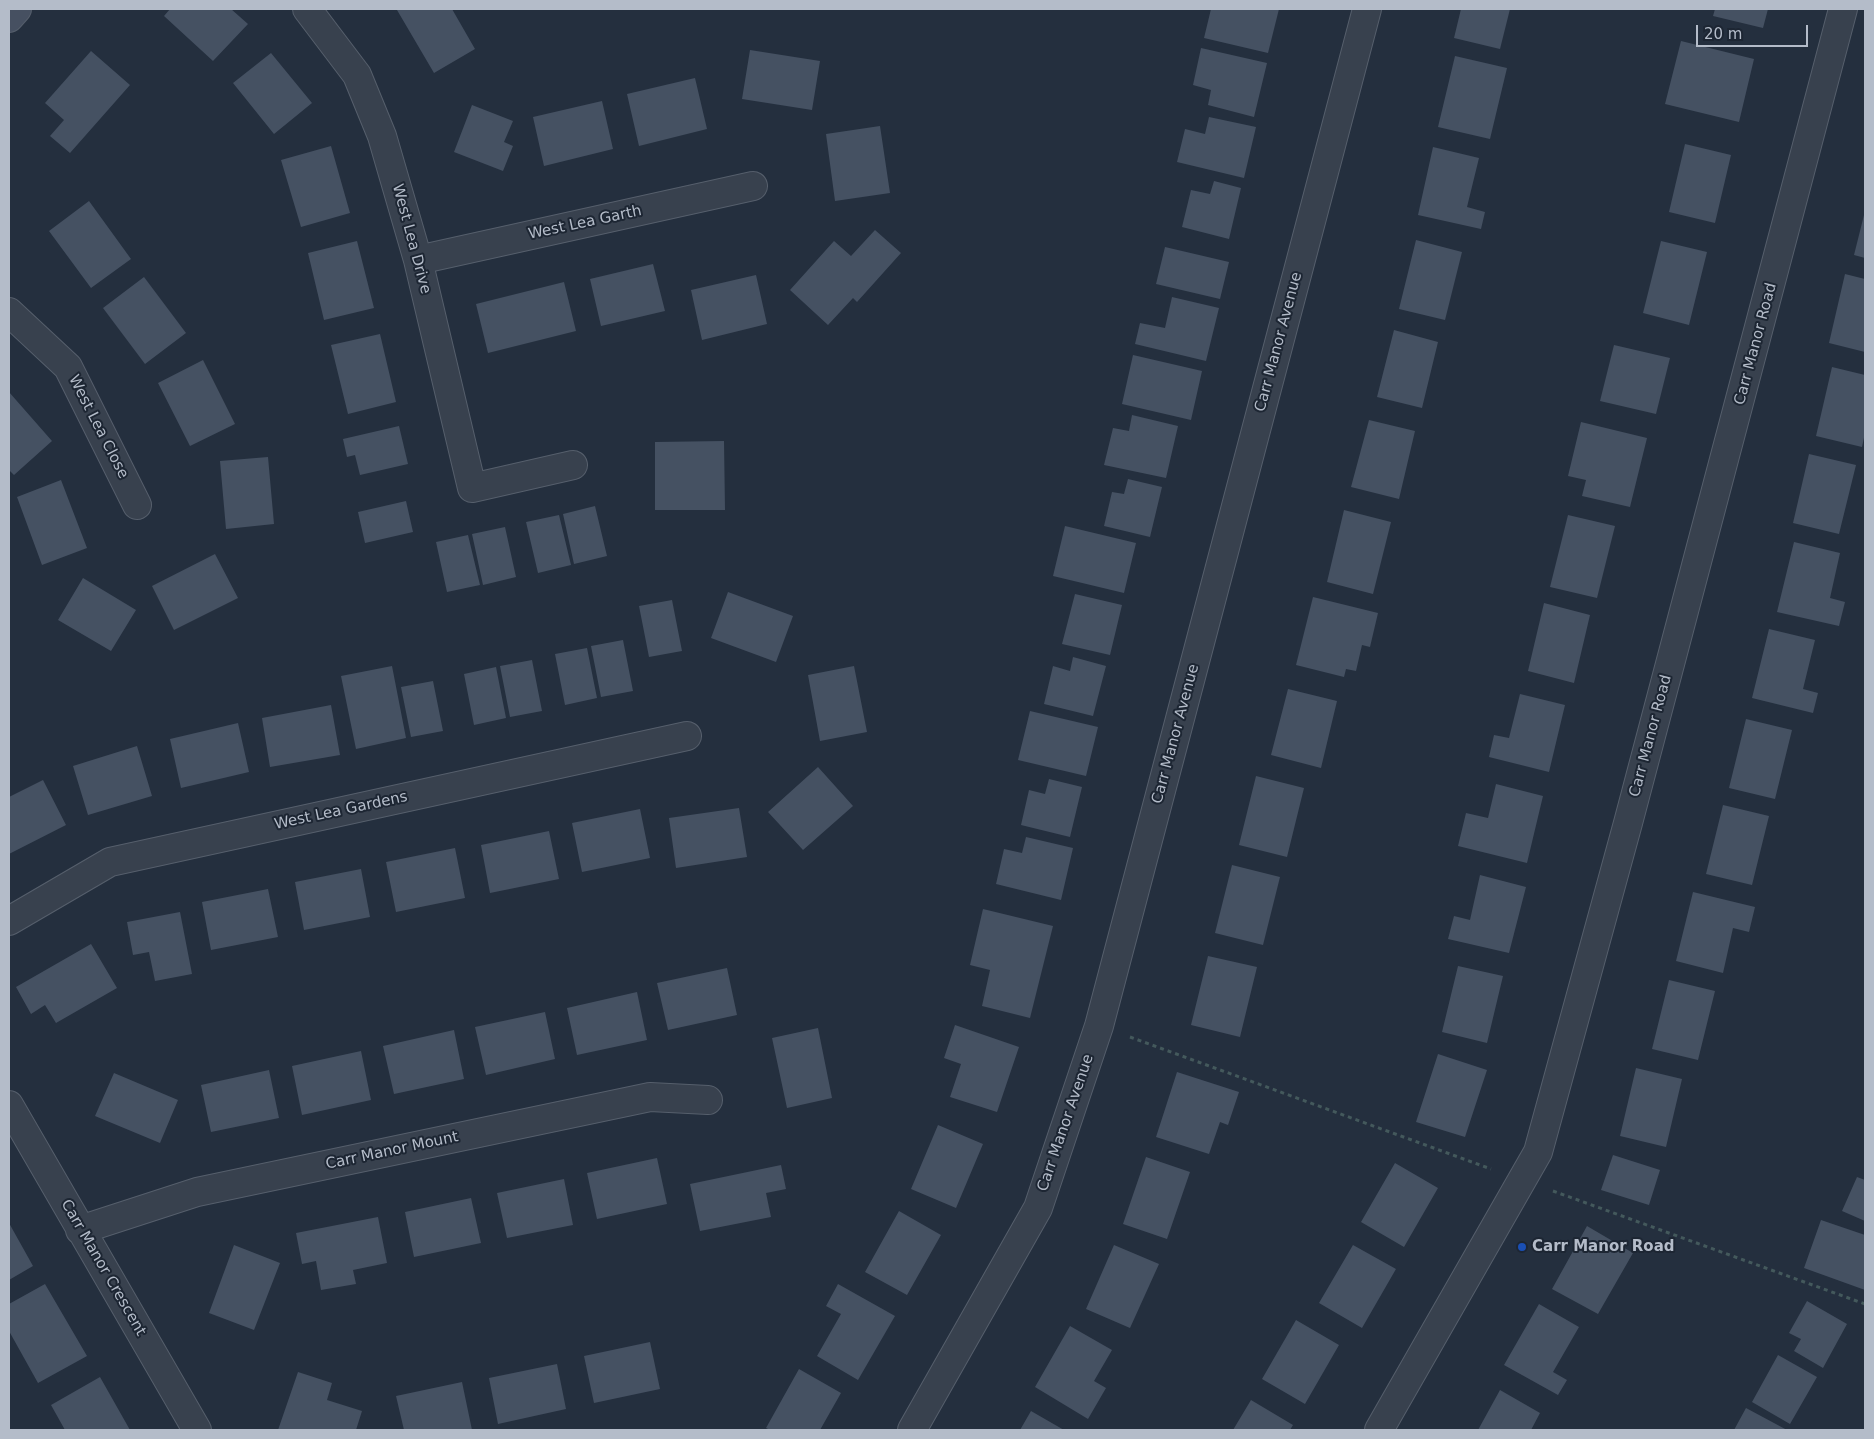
<!DOCTYPE html>
<html>
<head>
<meta charset="utf-8">
<style>
	body { margin:0 }
	#map { position:relative; width:1874px; height:1439px; overflow:hidden; background:#242f3e; font-family:"DejaVu Sans",sans-serif }
	canvas { display:block }
	.frame { position:absolute; inset:0; border:10px solid #b4bcc9; pointer-events:none }
	.scale { position:absolute; left:1696px; top:25px; width:112px; height:22px; box-sizing:border-box; border:2px solid #b4bcc9; border-top:0; padding-left:6px; font-size:15px; line-height:18px; white-space:nowrap; color:#b4bcc9; -webkit-text-stroke:4px #1d2633; paint-order:stroke }
</style>
</head>
<body>
<div id="map">
<canvas width="1874" height="1439"></canvas>
<div class="frame"></div>
<div class="scale">20 m</div>
</div>
<script>
const g = document.querySelector('canvas').getContext('2d');
g.lineJoin = 'round';
function paint(path, color) { g.fillStyle = color; g.fill(path, 'evenodd'); }
const poly = rows => new Path2D(rows.map(r => 'M' + r).join(''));
function strokePath(path, color, width, dash) { g.strokeStyle = color; g.lineWidth = width; g.lineCap = dash ? 'butt' : 'round'; g.setLineDash(dash || []); g.stroke(path); }
function label(font, color, halo, rows, align = 'center') {
  g.font = font + ' "DejaVu Sans",sans-serif'; g.lineWidth = 4; g.setLineDash([]); g.textBaseline = 'middle'; g.strokeStyle = halo; g.fillStyle = color; for (const [text, x, y, turn = 0] of rows) {
    g.save(); g.translate(x, y); g.rotate((+turn || 0) * Math.PI / 180); g.textAlign = isNaN(turn) ? turn : align; if (halo) g.strokeText(text, 0, 0); g.fillText(text, 0, 0); g.restore();
  }
}
const building = poly([
	[170,9,231,9,248,24,213,61,164,16],
	[399,9,452,9,475,49,434,73,397,10],
	[1211,9,1279,9,1268,53,1204,38],
	[1461,9,1510,9,1500,49,1454,38],
	[1715,9,1768,9,1763,28,1713,16],
	[1681,41,1754,59,1739,122,1665,104],
	[1201,48,1267,63,1254,117,1208,105,1211,90,1193,85],
	[750,50,820,61,812,110,742,99],
	[91,51,130,85,70,153,50,136,64,120,45,103],
	[271,53,312,103,274,134,233,83],
	[1455,56,1507,68,1490,139,1438,127],
	[695,78,707,129,639,146,627,94],
	[602,101,613,149,544,166,533,117],
	[472,105,513,121,504,142,513,146,503,171,454,152],
	[1209,117,1256,127,1244,178,1177,162,1185,129,1205,134],
	[880,126,890,193,835,201,826,134],
	[1685,144,1731,155,1715,223,1669,212],
	[331,146,350,213,301,227,281,160],
	[1433,147,1479,158,1467,207,1485,212,1481,229,1418,215],
	[1214,181,1241,188,1229,239,1182,227,1191,190,1210,194],
	[89,201,131,259,91,288,49,231],
	[1865,211,1865,258,1854,255],
	[875,230,901,253,857,302,853,298,828,325,790,290,834,241,851,256],
	[1416,240,1462,252,1445,320,1399,309],
	[357,241,374,308,324,320,308,253],
	[1661,241,1707,252,1689,325,1643,313],
	[1165,247,1229,262,1220,299,1156,284],
	[653,264,665,311,601,326,590,279],
	[1845,274,1865,279,1865,352,1829,343],
	[756,275,767,324,702,340,691,290],
	[144,277,186,333,145,364,103,308],
	[564,282,576,331,488,353,476,304],
	[1172,297,1219,308,1206,361,1135,344,1140,323,1165,328],
	[1394,330,1438,342,1422,408,1377,397],
	[380,334,396,402,348,414,331,345],
	[1614,345,1670,358,1656,414,1600,401],
	[1133,355,1202,371,1191,420,1122,404],
	[203,360,235,424,190,446,158,383],
	[1832,367,1865,375,1865,433,1862,447,1816,436],
	[9,392,52,441,14,475,9,470],
	[1132,415,1178,426,1166,478,1104,465,1113,428,1129,431],
	[1369,420,1415,431,1399,499,1351,487],
	[1581,422,1647,438,1630,507,1582,496,1586,480,1568,476],
	[399,426,408,464,360,475,355,455,347,457,343,439],
	[724,441,725,510,655,510,655,442],
	[1809,454,1856,465,1839,534,1793,523],
	[268,457,274,524,226,529,220,461],
	[1128,479,1162,487,1150,537,1104,526,1112,492,1124,494],
	[61,480,87,548,42,565,17,497],
	[406,501,413,532,365,543,358,512],
	[595,506,607,556,574,564,563,514],
	[1344,510,1391,522,1373,594,1327,582],
	[559,515,571,565,538,573,526,522],
	[1568,515,1615,526,1597,598,1550,587],
	[1065,526,1136,543,1124,593,1053,576],
	[505,527,516,577,483,585,472,534],
	[468,535,480,585,447,592,436,542],
	[1794,542,1840,553,1830,598,1845,602,1839,626,1777,612],
	[215,554,238,598,174,630,152,586],
	[83,578,136,610,111,651,58,620],
	[728,592,793,616,776,662,711,638],
	[1075,594,1122,605,1110,655,1062,644],
	[1313,597,1378,613,1370,647,1362,645,1356,671,1346,669,1344,677,1296,665],
	[672,600,682,651,649,657,639,606],
	[1544,603,1590,615,1574,683,1528,671],
	[1769,629,1815,640,1803,689,1818,693,1813,713,1752,698],
	[623,640,633,691,601,697,591,646],
	[587,648,597,698,565,705,555,654],
	[1073,657,1106,666,1093,716,1044,704,1053,666,1070,671],
	[532,660,542,711,510,717,500,666],
	[392,666,406,738,356,749,341,676],
	[854,666,867,732,820,741,808,675],
	[496,667,506,718,474,725,464,674],
	[433,681,443,731,411,737,401,687],
	[1288,689,1337,701,1321,768,1271,755],
	[1520,694,1565,705,1549,772,1489,757,1494,735,1509,738],
	[331,705,340,755,270,767,262,718],
	[1030,711,1098,727,1086,776,1018,760],
	[1746,719,1792,730,1775,799,1729,788],
	[238,723,249,772,181,788,170,739],
	[137,746,152,796,88,815,73,766],
	[818,767,853,806,803,850,768,812],
	[1256,776,1304,788,1287,857,1239,845],
	[1049,779,1082,787,1070,837,1021,825,1029,790,1045,794],
	[43,780,66,825,9,854,9,797],
	[1496,784,1543,796,1527,863,1458,846,1466,813,1488,818],
	[1723,805,1769,816,1752,885,1706,874],
	[739,808,747,857,676,868,669,818],
	[640,809,650,858,582,872,572,823],
	[549,831,559,879,490,893,481,845],
	[1026,837,1073,848,1061,900,996,884,1004,849,1022,853],
	[455,848,465,898,396,912,386,862],
	[1232,865,1280,877,1263,945,1215,933],
	[361,869,370,917,304,930,295,882],
	[1480,875,1526,887,1509,953,1448,939,1454,916,1470,920],
	[268,889,278,937,211,950,202,902],
	[1693,892,1755,907,1749,932,1733,928,1723,973,1676,961],
	[983,909,1053,926,1030,1018,982,1006,990,970,970,965],
	[180,912,192,974,155,981,149,952,133,955,127,922],
	[91,944,117,988,56,1023,45,1005,31,1014,16,987],
	[1208,956,1257,967,1240,1037,1191,1025],
	[1458,966,1503,976,1487,1043,1442,1032],
	[727,968,737,1015,668,1030,657,983],
	[1669,980,1715,991,1698,1060,1652,1049],
	[637,992,647,1040,577,1055,567,1008],
	[545,1012,555,1059,486,1075,475,1027],
	[955,1025,1019,1047,997,1112,950,1097,961,1064,944,1058],
	[818,1028,832,1098,787,1108,772,1038],
	[454,1030,464,1079,394,1094,383,1046],
	[361,1051,371,1100,302,1115,292,1066],
	[1438,1054,1487,1070,1465,1137,1416,1122],
	[1636,1068,1682,1079,1666,1147,1620,1136],
	[269,1070,279,1118,211,1132,201,1085],
	[1177,1072,1239,1092,1228,1125,1220,1122,1209,1154,1156,1137],
	[114,1073,178,1100,160,1143,95,1116],
	[938,1125,983,1144,956,1208,911,1189],
	[1613,1155,1660,1170,1649,1205,1601,1190],
	[1146,1157,1190,1172,1167,1239,1123,1224],
	[657,1158,667,1204,597,1219,587,1173],
	[1395,1163,1438,1188,1404,1247,1361,1222],
	[781,1165,786,1189,766,1193,771,1217,700,1231,690,1184],
	[1857,1177,1865,1180,1865,1221,1842,1211],
	[564,1179,573,1225,507,1238,497,1193],
	[471,1198,481,1243,414,1257,405,1212],
	[899,1211,941,1235,907,1295,865,1272],
	[378,1217,387,1263,353,1270,356,1284,321,1290,316,1261,302,1264,296,1233],
	[1821,1220,1865,1235,1865,1290,1804,1268],
	[9,1223,33,1266,9,1280],
	[1587,1226,1633,1253,1598,1314,1552,1289],
	[234,1245,280,1263,254,1330,209,1313],
	[1114,1245,1159,1264,1130,1328,1086,1309],
	[1353,1245,1396,1269,1362,1328,1319,1303],
	[45,1284,87,1356,38,1383,9,1331,9,1304],
	[838,1284,895,1316,858,1380,817,1356,841,1314,826,1306],
	[1807,1301,1847,1324,1823,1368,1794,1351,1801,1339,1789,1333],
	[1539,1304,1579,1327,1553,1372,1567,1380,1558,1395,1504,1365],
	[1296,1320,1339,1345,1305,1404,1262,1379],
	[1070,1326,1112,1350,1094,1381,1106,1388,1088,1419,1035,1387],
	[650,1342,660,1389,594,1403,584,1356],
	[1778,1355,1817,1377,1790,1424,1752,1402],
	[557,1364,566,1409,498,1424,489,1378],
	[799,1369,841,1393,820,1430,770,1430,766,1428],
	[298,1372,332,1383,327,1400,362,1411,356,1430,278,1430],
	[100,1377,130,1430,65,1430,51,1405],
	[462,1382,472,1430,404,1430,396,1396],
	[1500,1390,1540,1413,1531,1430,1478,1430],
	[1251,1400,1293,1425,1290,1430,1233,1430],
	[1746,1408,1787,1430,1734,1430],
	[1031,1411,1064,1430,1020,1430]
]);
const path = poly([
	[1130,1037,1491,1169],
	[1553,1191,1865,1304]
]);
const minor = poly([
	[307,9,357,75,382,136,418,260,472,488,573,465],
	[418,260,753,186],
	[9,312,68,367,137,505],
	[9,921,110,862,687,736],
	[9,1105,197,1430],
	[80,1230,197,1192,650,1097,708,1100],
	[912,1430,1038,1208,1099,1026,1367,9]
]);
const tertiary = poly([
	[1379,1430,1538,1152,1628,823,1843,9]
]);
const secondary = poly([
	[9,18,17,9]
]);
const markers = [
	[1522,1247,5,"#1a4fb4"]
];
const streetNames = [
	["West Lea Garth",585,223,-12],
	["West Lea Drive",411,239,75],
	["Carr Manor Avenue",1279,342,-75],
	["Carr Manor Road",1756,344,-75],
	["West Lea Close",98,427,63],
	["Carr Manor Avenue",1176,734,-75],
	["Carr Manor Road",1651,736,-75],
	["West Lea Gardens",341,811,-12],
	["Carr Manor Avenue",1066,1123,-71],
	["Carr Manor Mount",392,1151,-12],
	["Carr Manor Crescent",103,1268,60]
];
const poiNames = [
	["Carr Manor Road",1532,1247]
];
paint(building, '#455162');
strokePath(minor, '#565f6c', 30);
strokePath(tertiary, '#565f6c', 30);
strokePath(secondary, '#565f6c', 30);
strokePath(path, '#44595c', 3, [4, 4]);
strokePath(minor, '#38414e', 28);
strokePath(tertiary, '#38414e', 28);
strokePath(secondary, '#465061', 28);
for (const [x, y, r, color] of markers) { const dot = new Path2D(); dot.arc(x, y, r, 0, 2 * Math.PI); g.fillStyle = color; g.fill(dot); strokePath(dot, '#1d2633', 2); }
label('15px', '#b4bcc9', '#1d2633', streetNames);
label('bold 15px', '#b4bcc9', '#1d2633', poiNames, 'left');
</script>
</body>
</html>
